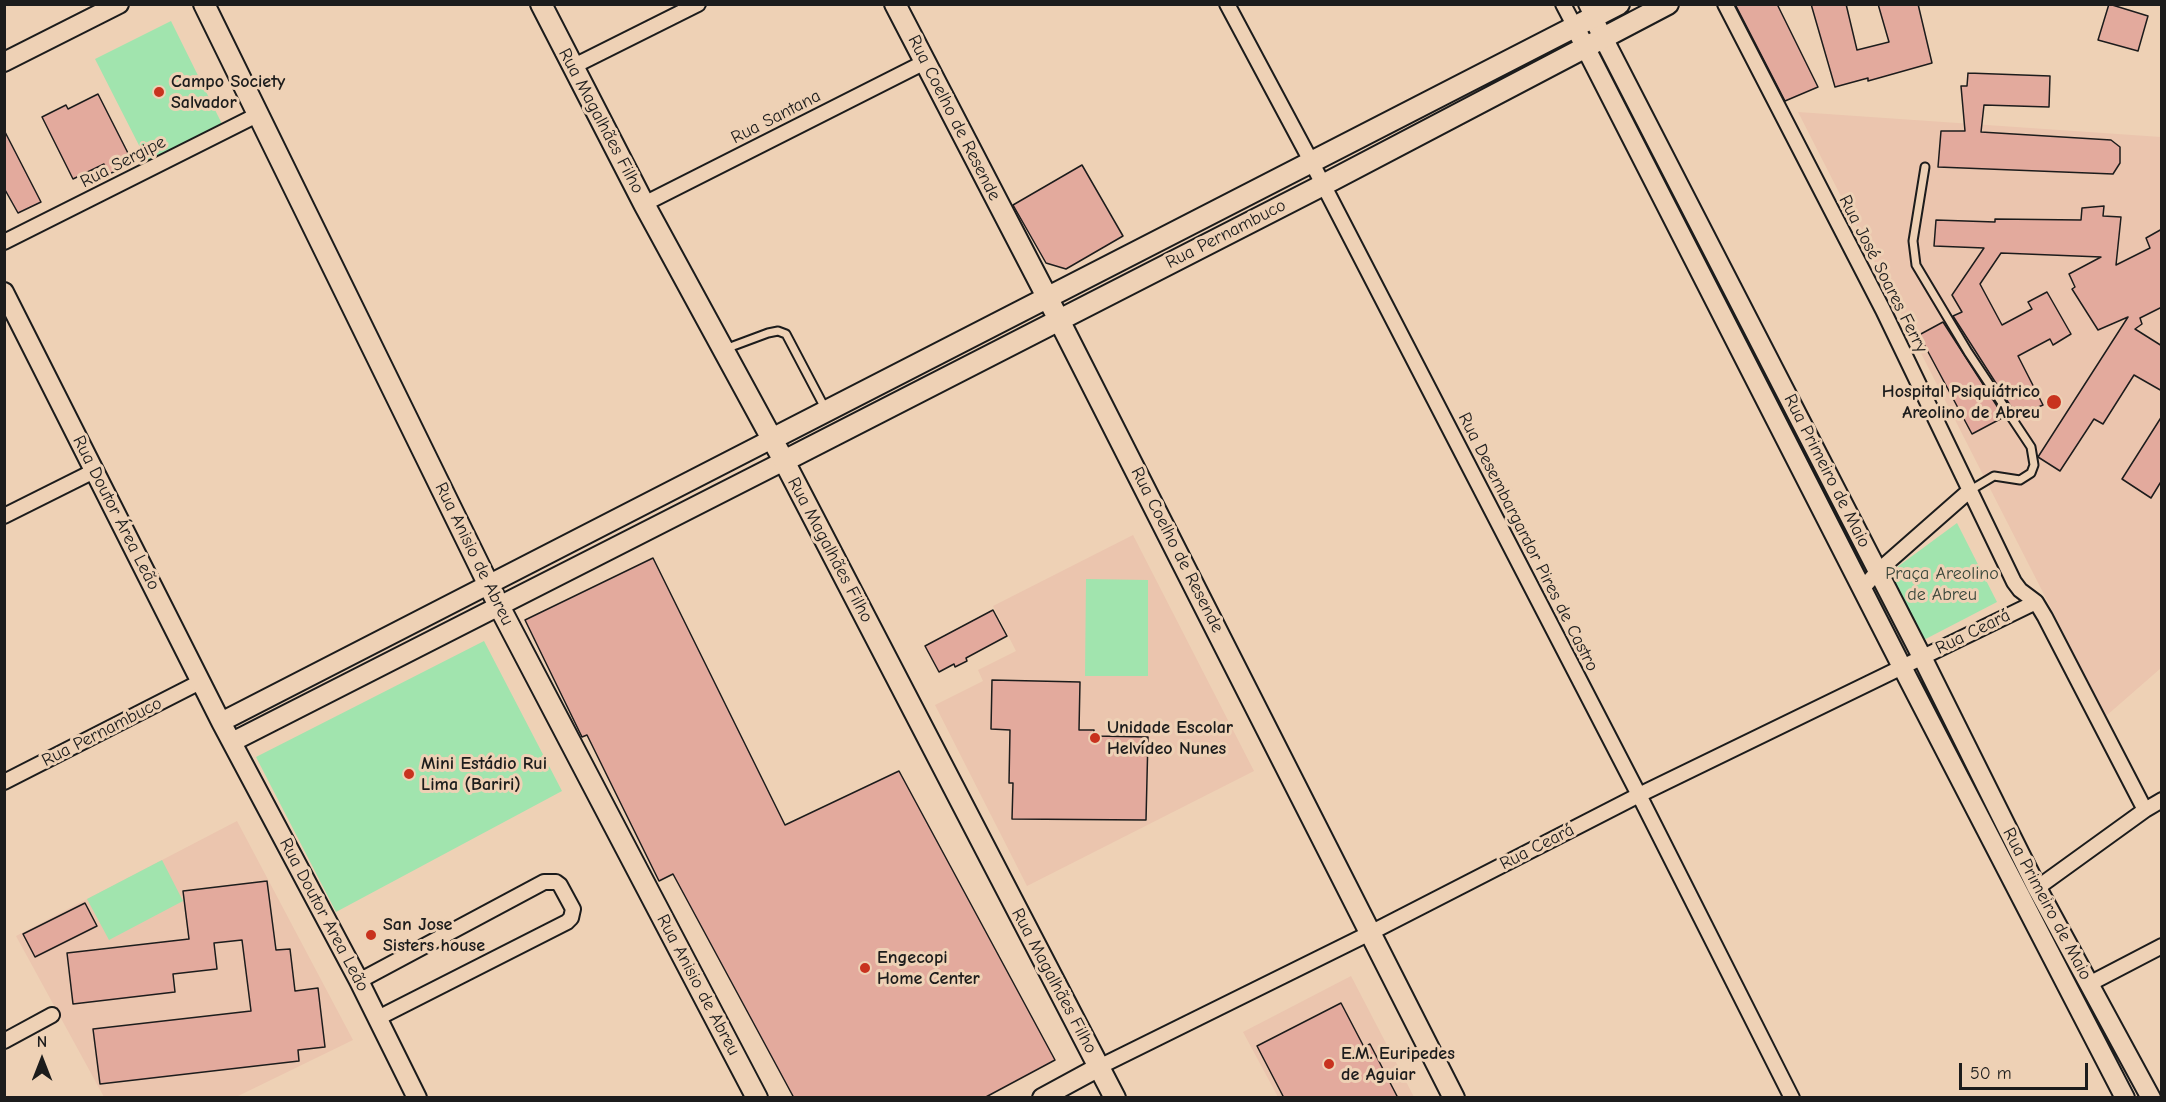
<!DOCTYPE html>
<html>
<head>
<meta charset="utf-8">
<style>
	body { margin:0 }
	#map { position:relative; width:2166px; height:1102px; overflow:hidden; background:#eed1b5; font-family:"Comic Neue",sans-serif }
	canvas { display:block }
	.frame { position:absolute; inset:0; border:6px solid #1c1c1c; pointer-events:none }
	.north { position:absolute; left:12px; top:1030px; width:60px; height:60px; -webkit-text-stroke:4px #eed1b5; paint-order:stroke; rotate:0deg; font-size:16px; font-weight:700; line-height:24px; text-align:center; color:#1c1c1c }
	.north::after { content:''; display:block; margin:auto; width:21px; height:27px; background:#1c1c1c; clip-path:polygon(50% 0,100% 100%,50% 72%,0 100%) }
	.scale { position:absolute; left:1959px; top:1063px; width:129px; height:27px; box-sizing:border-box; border:3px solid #1c1c1c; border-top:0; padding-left:8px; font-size:18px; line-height:21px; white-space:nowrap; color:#1c1c1c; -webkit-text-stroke:4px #eed1b5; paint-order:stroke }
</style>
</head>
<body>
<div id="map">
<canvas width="2166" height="1102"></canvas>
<div class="frame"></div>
<div class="north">N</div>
<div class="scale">50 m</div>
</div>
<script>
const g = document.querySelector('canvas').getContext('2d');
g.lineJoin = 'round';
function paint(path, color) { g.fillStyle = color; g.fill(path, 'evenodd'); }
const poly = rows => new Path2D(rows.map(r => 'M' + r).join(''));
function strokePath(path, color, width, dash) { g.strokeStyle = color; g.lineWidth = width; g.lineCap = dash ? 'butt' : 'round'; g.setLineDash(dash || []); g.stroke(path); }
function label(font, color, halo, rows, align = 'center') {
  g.font = font + ' "Comic Neue",sans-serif'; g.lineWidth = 6; g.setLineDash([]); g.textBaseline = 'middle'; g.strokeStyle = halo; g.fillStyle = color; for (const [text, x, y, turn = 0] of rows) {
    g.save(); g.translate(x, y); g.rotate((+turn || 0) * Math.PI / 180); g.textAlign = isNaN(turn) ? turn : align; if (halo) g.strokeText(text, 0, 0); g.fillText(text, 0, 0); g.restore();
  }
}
const built = poly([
	[1798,112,2161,137,2161,668,2106,716],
	[1133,535,1254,771,1027,886,935,705,983,681,978,670,1016,651,993,606],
	[237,821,353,1040,236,1097,104,1097,16,936],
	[1351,976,1414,1097,1278,1097,1243,1032]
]);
const green = poly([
	[171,21,223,126,148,163,95,59],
	[1957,523,1997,602,1916,644,1885,576],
	[1086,579,1148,580,1148,676,1085,676],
	[484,641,562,791,336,912,256,757],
	[162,860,183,901,109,940,87,899]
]);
const building = poly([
	[1735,4,1777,4,1818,87,1785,101,1735,4],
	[1811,4,1846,4,1857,50,1889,42,1878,4,1918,4,1932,63,1868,81,1868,78,1835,87,1811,4],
	[2109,4,2148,16,2138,51,2098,40,2109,4],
	[1968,73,2050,76,2049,107,1984,105,1981,132,2111,140,2120,147,2120,163,2113,174,1938,167,1941,131,1965,131,1961,86,1967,86,1968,73],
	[98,94,133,163,109,174,104,164,73,179,42,117,66,105,68,109,98,94],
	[4,130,41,202,18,213,4,188,4,130],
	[1082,165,1123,236,1066,269,1046,263,1013,205,1082,165],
	[2104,206,2103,216,2121,217,2116,265,2150,248,2146,238,2162,229,2162,307,2140,318,2142,324,2135,329,2162,346,2162,391,2134,375,2103,424,2094,419,2060,471,2038,457,2128,317,2098,330,2072,289,2075,287,2069,274,2101,257,2001,253,1980,284,2002,325,2032,309,2028,302,2047,292,2071,334,2053,345,2050,339,2018,356,2043,405,2017,416,1953,316,1962,312,1952,295,1984,248,1934,246,1936,220,1995,222,1995,219,2081,220,2082,208,2104,206],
	[1943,322,2004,417,1972,434,1919,335,1943,322],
	[2162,416,2162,480,2151,498,2122,479,2162,416],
	[653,558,785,825,899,771,1055,1060,984,1098,794,1098,673,874,659,881,587,735,582,737,525,620,653,558],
	[993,610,1007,636,966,658,967,661,955,667,954,664,939,672,925,646,993,610],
	[992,680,1080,682,1079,730,1094,730,1094,736,1148,737,1146,820,1012,819,1013,783,1009,783,1010,730,991,729,992,680],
	[267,881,276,950,290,949,295,991,318,988,325,1047,298,1050,299,1061,100,1084,93,1029,251,1011,242,940,214,943,217,969,173,974,175,992,73,1004,67,953,189,939,183,891,267,881],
	[85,903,97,926,35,957,23,934,85,903],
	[1341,1003,1364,1047,1370,1044,1398,1098,1284,1098,1257,1046,1341,1003]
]);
const service = poly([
	[1925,167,1913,241,1916,265,1968,352,2031,447,2034,465,2031,473,2020,480,1994,476,1969,491],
	[725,349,768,333,778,331,786,334,826,410]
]);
const minor = poly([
	[1227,4,1312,163,1639,795,1792,1098],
	[1563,4,1575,27],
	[1586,4,1593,18],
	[1725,4,1883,310,2014,582,2020,590,2036,602,2045,617,2145,810],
	[572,67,698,4],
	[644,204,925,62],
	[4,242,257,115],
	[4,516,94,471],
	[1862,589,1878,571,1969,491],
	[4,782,200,682],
	[2037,888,2145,810,2162,800],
	[359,981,544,882,556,882,560,885,573,909,571,918,567,922,378,1018],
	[2089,984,2162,946],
	[4,1041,52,1015],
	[1099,1067,1372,932,1639,795,2036,602]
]);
const tertiary = poly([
	[1593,18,1922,657,2037,888,2151,1098],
	[1575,27,1902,667,2125,1098],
	[4,62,119,4],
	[4,292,221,722,359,981,417,1098],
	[221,722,770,440],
	[232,742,784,461],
	[1042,1098,1099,1067]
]);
const secondary = poly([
	[204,4,499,606,757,1098],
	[541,4,644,204,784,461,1115,1098],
	[895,4,1059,320,1454,1098],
	[770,440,1619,4],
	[784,461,1323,185,1668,4]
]);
const markers = [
	[159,92,6,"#c8321e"],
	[2054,402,8,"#c8321e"],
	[1095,738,6,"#c8321e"],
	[409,774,6,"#c8321e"],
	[371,935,6,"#c8321e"],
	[865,968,6,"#c8321e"],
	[1329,1064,6,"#c8321e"]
];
const poiNames = [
	["Campo Society",171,82],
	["Salvador",171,103],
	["Hospital Psiquiátrico",2040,392,"right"],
	["Areolino de Abreu",2040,413,"right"],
	["Unidade Escolar",1107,728],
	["Helvídeo Nunes",1107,749],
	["Mini Estádio Rui",421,764],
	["Lima (Bariri)",421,785],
	["San Jose",383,925],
	["Sisters house",383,946],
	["Engecopi",877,958],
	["Home Center",877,979],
	["E.M. Euripedes",1341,1054],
	["de Aguiar",1341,1075]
];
const streetNames = [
	["Rua Santana",776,117,-27],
	["Rua Coelho de Resende",954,118,63],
	["Rua Magalhães Filho",601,121,62],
	["Rua Sergipe",123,162,-27],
	["Rua Pernambuco",1226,234,-27],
	["Rua José Soares Ferry",1883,274,63],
	["Rua Primeiro de Maio",1827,471,63],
	["Rua Doutor Área Leão",116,513,63],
	["Rua Desembargardor Pires de Castro",1528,542,63],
	["Rua Magalhães Filho",830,550,62],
	["Rua Coelho de Resende",1177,550,63],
	["Rua Anisio de Abreu",474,554,64],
	["Rua Ceará",1973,632,-26],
	["Rua Pernambuco",102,732,-27],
	["Rua Ceará",1537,847,-27],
	["Rua Primeiro de Maio",2047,904,62],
	["Rua Doutor Area Leão",324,915,62],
	["Rua Magalhães Filho",1054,981,62],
	["Rua Anisio de Abreu",698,985,62]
];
const parkNames = [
	["Praça Areolino",1942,574],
	["de Abreu",1942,595]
];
paint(built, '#ebc5ae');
paint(green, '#a1e4ae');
paint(building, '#e3aa9d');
strokePath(building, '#1c1c1c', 1.5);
strokePath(service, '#1c1c1c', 11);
strokePath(minor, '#1c1c1c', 18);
strokePath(tertiary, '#1c1c1c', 22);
strokePath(secondary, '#1c1c1c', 24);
strokePath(service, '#eed1b5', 7);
strokePath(minor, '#eed1b5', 14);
strokePath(tertiary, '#eed1b5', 18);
strokePath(secondary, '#eed1b5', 20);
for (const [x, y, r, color] of markers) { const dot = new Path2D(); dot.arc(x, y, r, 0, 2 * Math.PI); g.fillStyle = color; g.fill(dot); strokePath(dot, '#eed1b5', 2); }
label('bold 18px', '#1c1c1c', '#eed1b5', poiNames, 'left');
label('18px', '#1c1c1c', '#eed1b5', streetNames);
label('18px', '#374439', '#eed1b5', parkNames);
</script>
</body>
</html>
